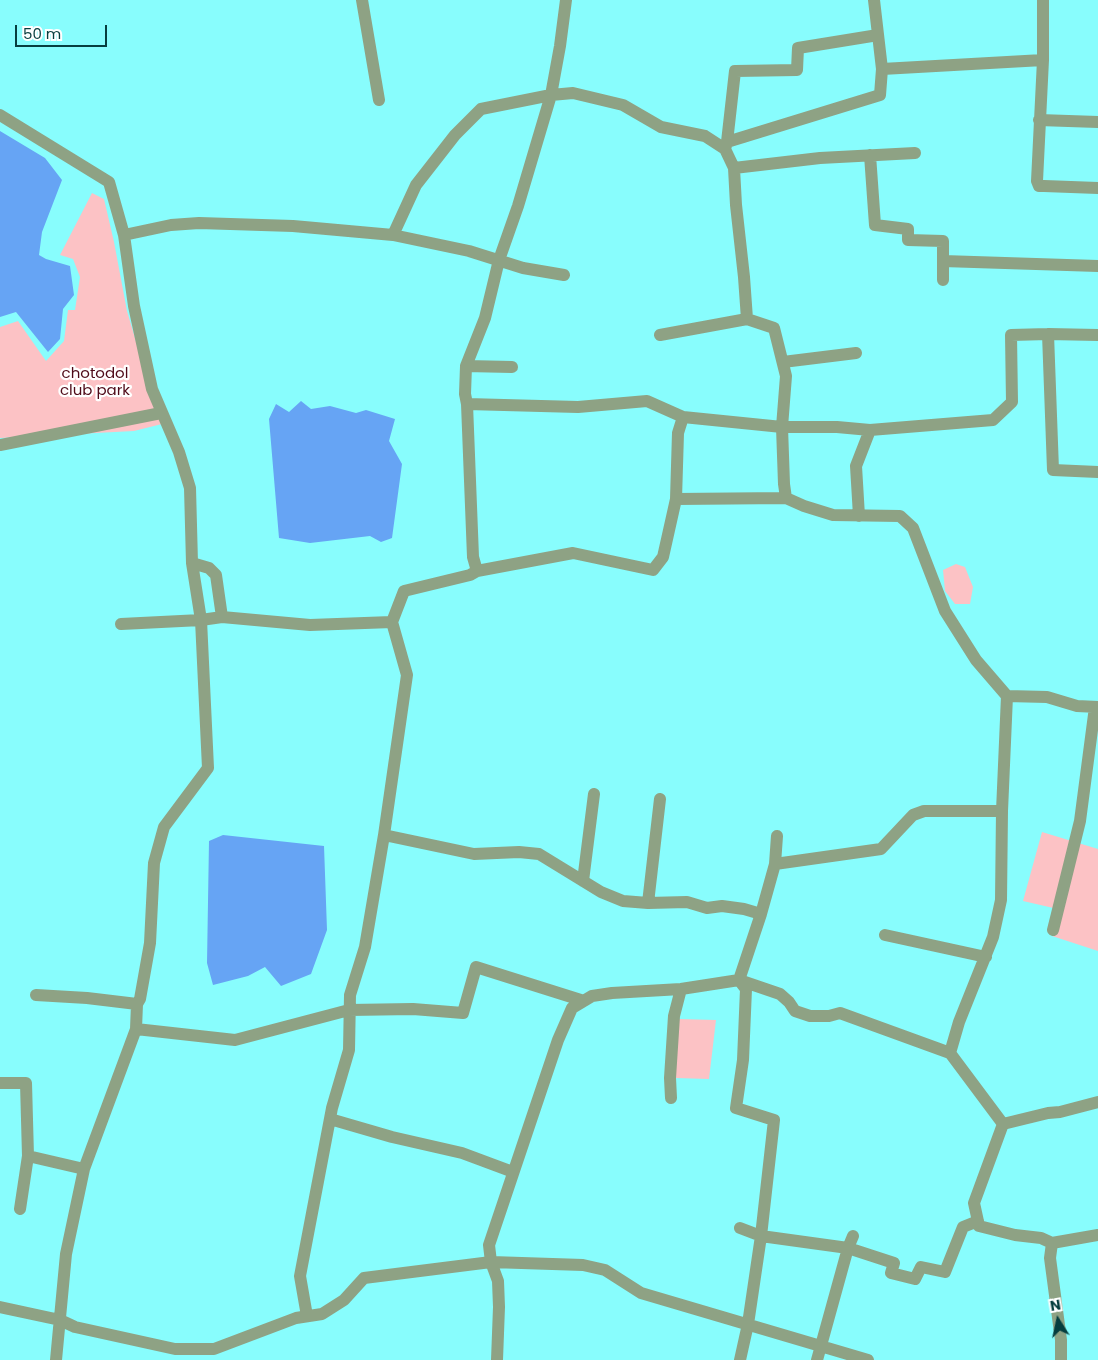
<!DOCTYPE html>
<html>
<head>
<meta charset="utf-8">
<style>
	body { margin:0 }
	#map { position:relative; width:1098px; height:1360px; overflow:hidden; background:#88fdfd; font-family:Poppins,sans-serif }
	canvas { display:block }
	.north { position:absolute; left:1033px; top:1295px; width:50px; height:50px; -webkit-text-stroke:4px #fff; paint-order:stroke; rotate:350deg; font-size:14px; font-weight:700; line-height:20px; text-align:center; color:#063e3f }
	.north::after { content:''; display:block; margin:auto; width:18px; height:22px; background:#063e3f; clip-path:polygon(50% 0,100% 100%,50% 72%,0 100%) }
	.scale { position:absolute; left:15px; top:25px; width:92px; height:22px; box-sizing:border-box; border:2px solid #063e3f; border-top:0; padding-left:6px; font-size:15px; line-height:18px; white-space:nowrap; color:#063e3f; -webkit-text-stroke:4px #fff; paint-order:stroke }
</style>
</head>
<body>
<div id="map">
<canvas width="1098" height="1360"></canvas>
<div class="north">N</div>
<div class="scale">50 m</div>
</div>
<script>
const g = document.querySelector('canvas').getContext('2d');
g.lineJoin = 'round';
function paint(path, color) { g.fillStyle = color; g.fill(path, 'evenodd'); }
const poly = rows => new Path2D(rows.map(r => 'M' + r).join(''));
function strokePath(path, color, width, dash) { g.strokeStyle = color; g.lineWidth = width; g.lineCap = dash ? 'butt' : 'round'; g.setLineDash(dash || []); g.stroke(path); }
function label(font, color, halo, rows, align = 'center') {
  g.font = font + ' Poppins,sans-serif'; g.lineWidth = 4.5; g.setLineDash([]); g.textBaseline = 'middle'; g.strokeStyle = halo; g.fillStyle = color; for (const [text, x, y, turn = 0] of rows) {
    g.save(); g.translate(x, y); g.rotate((+turn || 0) * Math.PI / 180); g.textAlign = isNaN(turn) ? turn : align; if (halo) g.strokeText(text, 0, 0); g.fillText(text, 0, 0); g.restore();
  }
}
const green = poly([
	[92,193,104,199,114,242,127,311,150,389,166,423,134,431,0,438,0,327,18,321,46,361,64,341,68,310,75,310,80,277,73,259,60,255],
	[956,564,965,567,973,587,970,604,955,604,945,591,943,570],
	[1042,832,1098,849,1098,951,1052,936,1062,910,1023,901],
	[679,1019,716,1020,709,1079,675,1078]
]);
const water = poly([
	[0,131,45,158,62,180,42,232,39,255,46,259,70,266,74,295,63,309,60,339,48,352,16,312,0,317],
	[301,401,311,409,330,406,356,413,366,410,395,419,389,441,402,464,392,538,381,542,370,536,310,543,279,538,269,419,276,404,289,412],
	[223,835,324,846,327,930,311,974,281,986,265,967,248,976,213,985,207,963,209,841]
]);
const minor = poly([
	[362,0,379,100],
	[874,0,882,69],
	[1043,0,1043,60,1037,181,1039,186,1044,186,1098,188],
	[0,115,109,182,124,235,134,306,152,389,179,452,190,488,192,563,201,620,208,768,164,827,154,863,150,943,140,999,137,1004,136,1029,84,1169,66,1254,56,1360],
	[1039,120,1098,122],
	[727,142,735,71,797,70,798,48,878,35],
	[725,149,727,142,880,95,882,69,1043,60],
	[870,155,875,225,908,229,908,240,943,241,943,280],
	[734,168,820,158,915,153],
	[124,235,171,225,199,223,293,226,393,235,469,251,523,268,564,275],
	[393,235,416,185,455,135,481,109,551,95,573,93,623,105,661,127,705,136,725,149,734,168,736,205,744,277,747,319,774,328,786,376,782,427,784,484,786,498,804,506,833,515,900,516,913,528,945,611,976,660,1007,696,1047,697,1077,706,1098,707],
	[943,261,1098,266],
	[1048,334,1053,470,1098,472],
	[660,335,747,319],
	[783,362,856,353],
	[466,366,512,367],
	[467,404,578,407,647,401,683,417,782,427,837,427,870,430,993,420,1012,402,1011,335,1048,334,1098,335],
	[0,445,161,413],
	[676,499,786,498],
	[859,516,856,466,870,430],
	[192,563,209,568,216,575,222,617],
	[477,571,473,557,467,404,465,394,466,366,485,318,499,260,518,206,551,95,560,46,566,0],
	[121,624,201,620,222,617,310,625,392,622],
	[1007,696,1002,811,1001,900,993,937,959,1022,950,1053,1003,1124,1048,1113,1060,1112,1098,1102],
	[384,835,474,854,519,852,539,854,601,892,623,901,648,903,687,902,707,908,722,906,744,909,761,914],
	[775,864,881,849,913,815,924,811,1002,811],
	[583,881,594,794],
	[648,903,660,799],
	[1053,930,1080,821,1095,707],
	[885,935,986,957],
	[739,980,746,989,743,1060,736,1108,774,1120,761,1236,748,1324,740,1360],
	[739,980,761,914,775,864,777,836],
	[36,995,87,998,137,1004],
	[136,1029,235,1040,349,1010,413,1009,463,1013,476,967,584,1001],
	[0,1083,26,1083,28,1156,20,1209],
	[671,1098,670,1078,674,1016,681,989],
	[330,1119,392,1137,462,1153,513,1172],
	[1003,1124,974,1203,979,1226,1015,1235,1041,1238,1052,1243,1098,1235],
	[28,1156,84,1169],
	[740,1228,761,1236,848,1248,894,1263,891,1273,915,1279,921,1267,945,1272,963,1227,978,1221],
	[1052,1243,1050,1258,1061,1340,1061,1360],
	[0,1307,60,1320,75,1327,175,1349,214,1349,296,1318,322,1314,344,1300,364,1278,491,1262,583,1265,605,1270,641,1293,868,1360],
	[307,1316,300,1276,332,1108,349,1050,350,995,365,947,384,835,407,675,392,622,404,591,470,575,477,571,573,553,653,570,663,557,676,499,678,433,683,417],
	[497,1360,499,1307,498,1281,491,1262,489,1245,558,1040,572,1008,592,996,612,993,681,989,739,980,780,994,789,1002,795,1011,810,1016,829,1016,840,1013,950,1053],
	[817,1360,848,1248,853,1236]
]);
const parkNames = [
	["chotodol",95,374],
	["club park",95,391]
];
paint(green, '#fcc2c5');
paint(water, '#66a4f4');
strokePath(minor, '#8ea284', 12);
label('15px', '#4f0a18', '#fff', parkNames);
</script>
</body>
</html>
